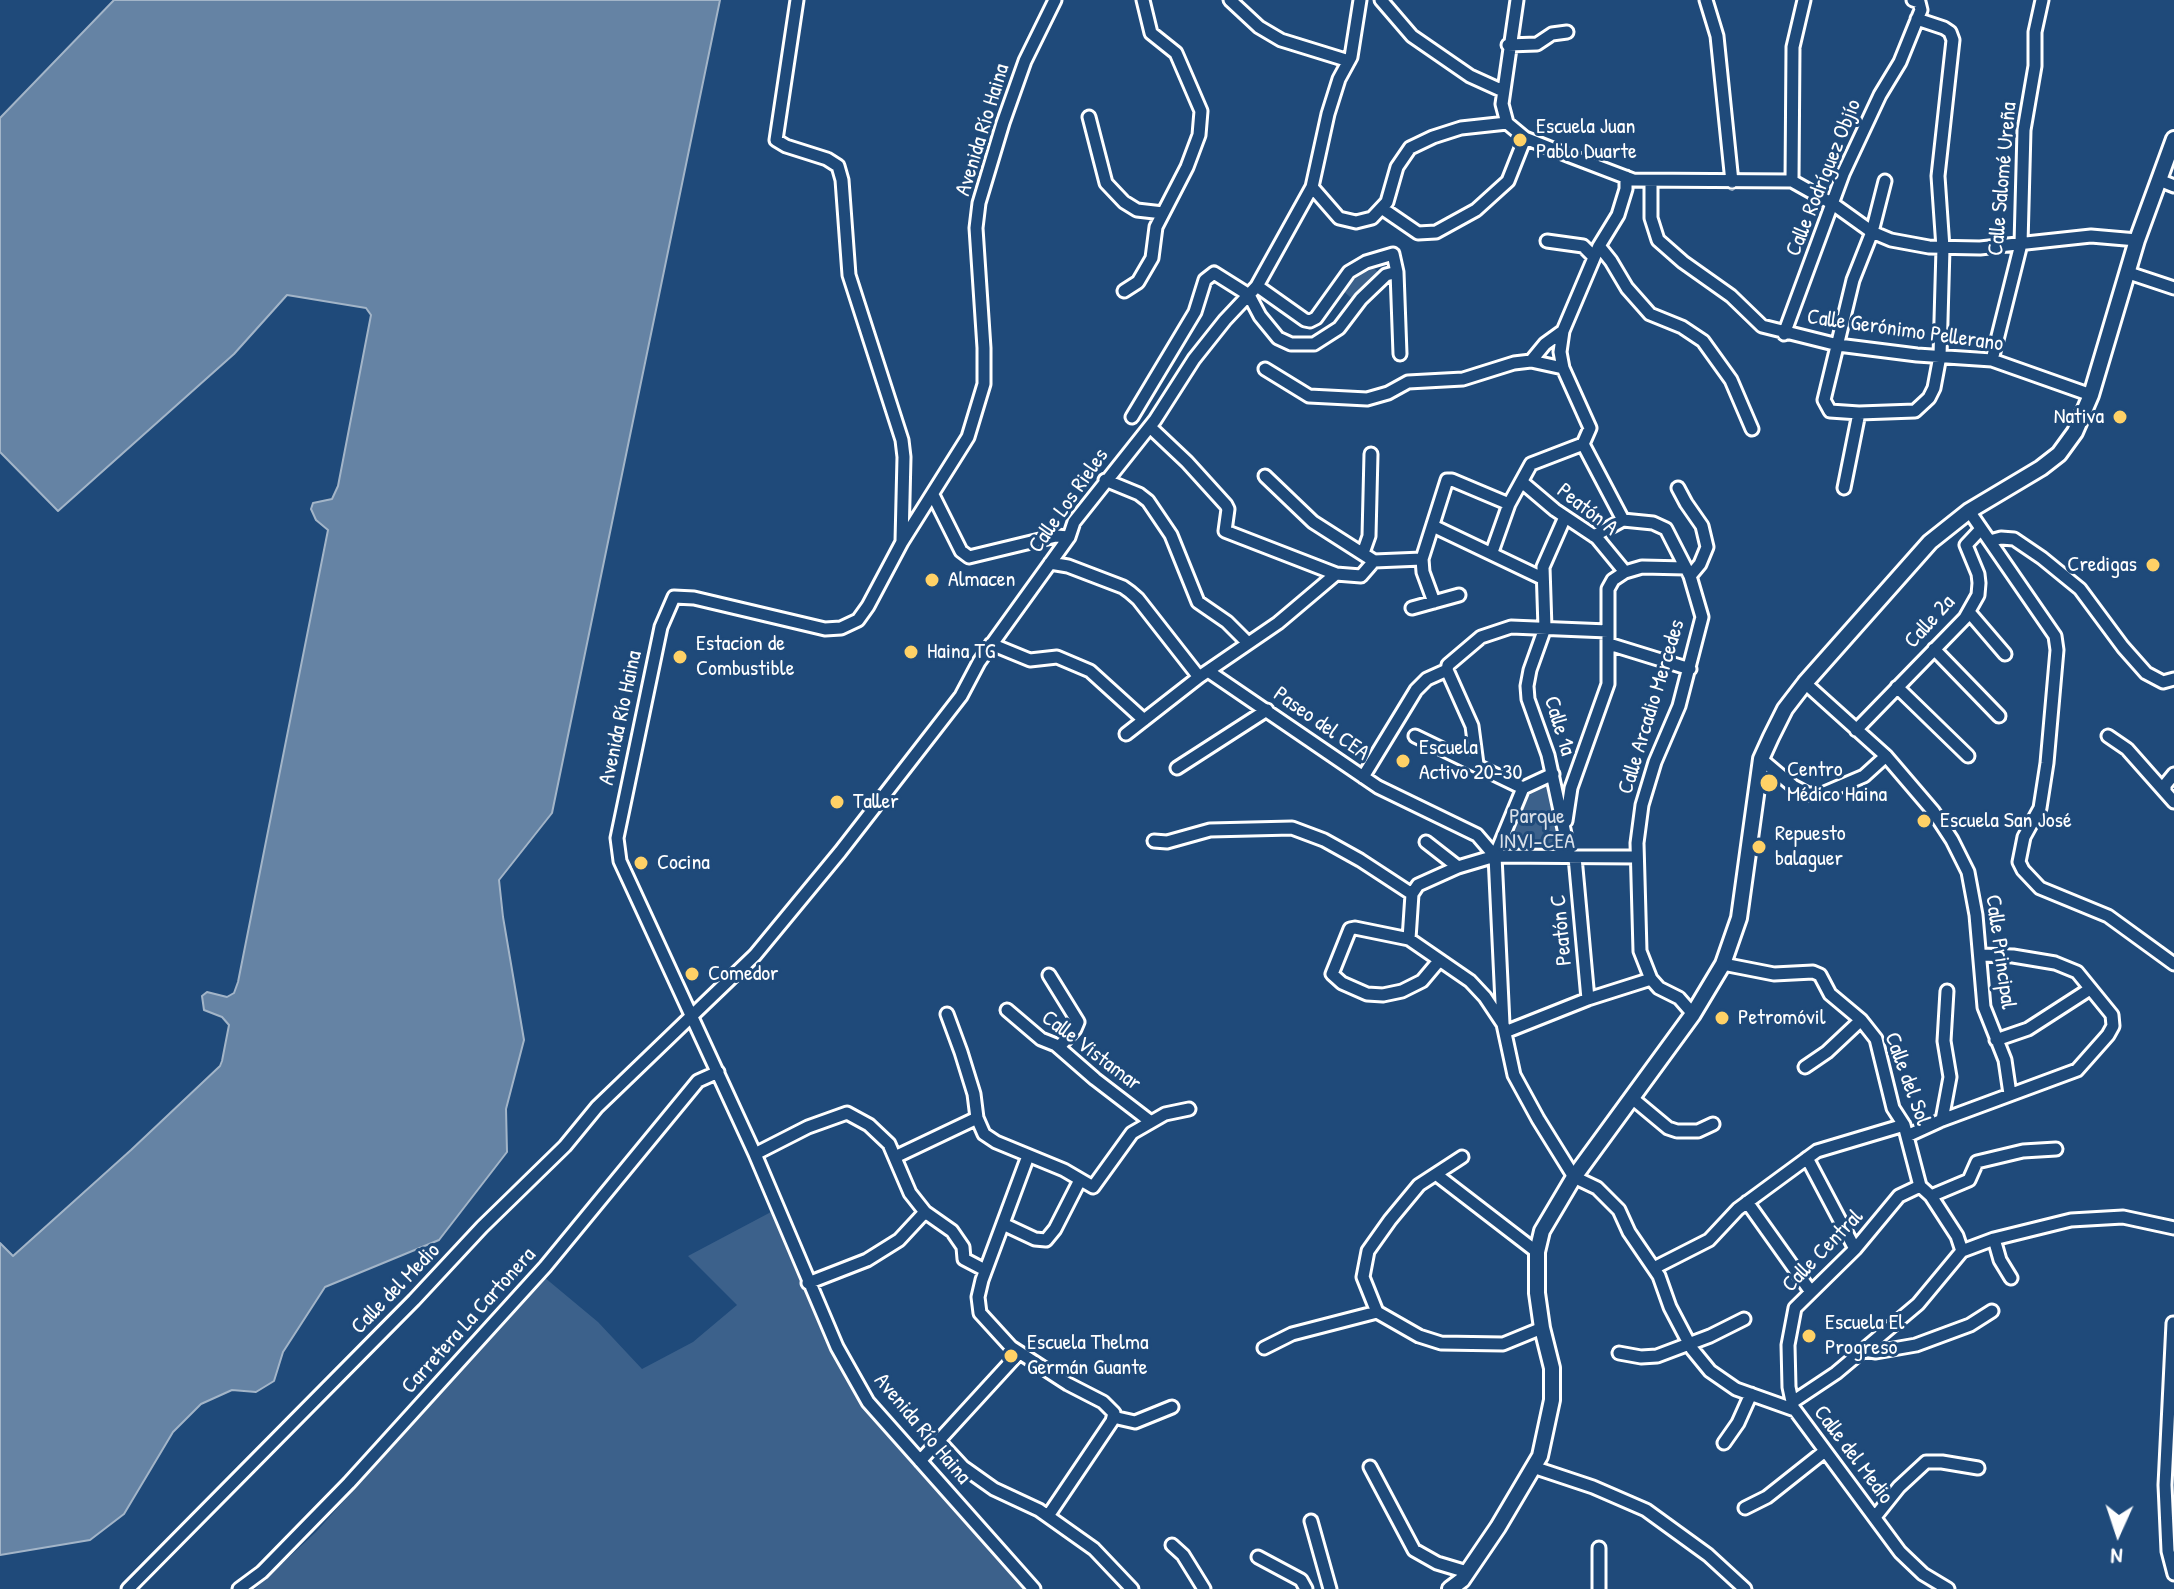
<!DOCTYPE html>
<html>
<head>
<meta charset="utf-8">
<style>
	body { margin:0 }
	#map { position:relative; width:2174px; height:1589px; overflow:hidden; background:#1f4a7a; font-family:"Patrick Hand",sans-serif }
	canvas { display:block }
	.north { position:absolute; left:2078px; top:1493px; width:80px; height:80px; -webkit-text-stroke:6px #1f4a7a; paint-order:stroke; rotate:183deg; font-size:22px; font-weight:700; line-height:32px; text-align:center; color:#fff }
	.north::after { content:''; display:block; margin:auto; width:28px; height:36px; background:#fff; clip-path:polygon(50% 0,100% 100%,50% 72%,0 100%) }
</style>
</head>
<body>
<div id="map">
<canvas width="2174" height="1589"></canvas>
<div class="north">N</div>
</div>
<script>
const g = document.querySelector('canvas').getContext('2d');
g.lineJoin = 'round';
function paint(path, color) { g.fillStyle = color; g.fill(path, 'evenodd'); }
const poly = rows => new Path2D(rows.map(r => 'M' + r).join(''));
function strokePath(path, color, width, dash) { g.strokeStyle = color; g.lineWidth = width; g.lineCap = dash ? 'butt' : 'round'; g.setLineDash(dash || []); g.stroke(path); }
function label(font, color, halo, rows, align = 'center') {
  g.font = font + ' "Patrick Hand",sans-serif'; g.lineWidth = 6; g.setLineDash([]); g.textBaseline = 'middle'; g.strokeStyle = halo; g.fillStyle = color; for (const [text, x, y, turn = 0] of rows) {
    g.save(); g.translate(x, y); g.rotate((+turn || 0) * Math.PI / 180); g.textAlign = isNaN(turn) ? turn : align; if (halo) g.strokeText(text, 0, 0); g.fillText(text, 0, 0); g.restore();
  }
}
const green = poly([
	[1366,262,1381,274,1356,302,1342,290],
	[1550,782,1563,852,1503,853,1528,794],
	[771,1212,831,1348,864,1403,881,1426,1025,1589,255,1589,316,1532,544,1277,598,1322,642,1369,693,1342,737,1305,688,1256]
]);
const water = poly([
	[114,0,720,0,552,813,499,880,503,917,524,1040,506,1109,507,1152,439,1240,325,1287,283,1352,274,1381,256,1392,232,1390,201,1404,173,1432,124,1514,90,1540,0,1555,0,1243,13,1256,131,1150,220,1066,222,1061,229,1025,222,1017,204,1010,202,996,207,992,227,997,234,993,238,982,328,530,316,520,311,509,313,503,332,499,338,486,371,315,366,308,287,295,234,354,58,511,0,452,0,118,114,0]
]);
const minor = poly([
	[797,0,776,140,786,146,827,159,838,166,842,180,849,275,902,440,904,457,902,541],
	[1230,0,1259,27,1281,40,1349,61],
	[1381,0,1412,36,1470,76,1503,91],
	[1517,0,1502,104,1507,123,1525,138,1570,156,1633,180,1792,181,1833,204,1872,232,1891,240,1929,247,1980,248,2091,236,2137,240],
	[1706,0,1717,36,1732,182],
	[1508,45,1537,44,1552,34,1567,32],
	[1089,117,1106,183,1124,202,1137,210,1163,213],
	[2159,180,2174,186],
	[1651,181,1651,218,1658,240,1683,262,1731,296,1762,326,1838,345,1917,355,1992,360,2091,395],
	[1792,181,1793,47,1804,0],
	[1885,181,1872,232,1853,280,1824,400,1830,411,1859,413,1915,411,1929,398,1934,388,1940,356,1943,248,1938,176,1953,40,1950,32,1944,28,1917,19],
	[1312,187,1339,218,1356,222,1372,218,1387,202,1397,167,1410,148,1433,137,1461,128,1507,123],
	[1383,209,1418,233,1436,232,1476,210,1508,181,1525,138],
	[1547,241,1583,246,1594,257],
	[1599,246,1611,261,1627,288,1650,314,1682,327,1703,341,1731,380,1752,429],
	[2129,273,2174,288],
	[1257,286,1305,320,1310,321,1316,318,1349,272,1366,262,1393,254,1397,272,1400,354],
	[1124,291,1138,282,1152,258,1156,227,1187,167,1199,135,1201,111,1176,53,1151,33,1143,0],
	[1784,334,1843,174,1880,95,1900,62,1921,10,1919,2,1913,0],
	[1992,360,2021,244,2024,130,2035,66,2035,32,2042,0],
	[1531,361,1545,344,1563,331],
	[1265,369,1309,396,1367,399,1388,393,1408,382,1463,379,1514,363,1531,361,1563,368],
	[1132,417,1195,312,1205,280,1214,273,1249,295,1260,316,1278,338,1291,344,1314,344,1339,328,1361,299,1386,275,1397,272],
	[1150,427,1187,462,1226,505,1228,509,1225,531,1336,574,1361,576,1374,561],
	[1265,476,1313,522,1374,561,1422,559],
	[1105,480,1139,494,1148,501,1171,535,1198,602,1227,622,1248,643],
	[1522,482,1555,510,1597,538,1625,572],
	[1678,488,1686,503,1702,526,1707,547,1700,564,1690,576],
	[1844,488,1859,413],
	[933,495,961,551,969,557,1056,536,1069,537],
	[1969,511,2055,636,2057,650,2047,763,2040,808,2024,837,2019,862,2023,870,2040,888,2108,916,2174,964],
	[1565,517,1543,567,1545,628,1530,670,1527,686,1528,699,1548,755,1570,857],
	[1623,520,1653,523,1666,529,1690,576,1702,617,1679,706,1655,762,1642,805,1637,843,1640,951,1651,979,1659,988,1679,998,1693,1014],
	[1623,520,1583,444,1590,428,1563,368,1560,352,1563,331,1599,246,1618,215,1626,189,1626,177],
	[1433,526,1542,578],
	[1594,536,1623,520],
	[1990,541,2001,538,2014,539,2042,558,2080,589,2123,647,2146,673,2163,682,2174,679],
	[1492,552,1509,504,1531,464,1583,444],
	[1363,553,1369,536,1371,454],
	[1050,563,1068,566,1123,587,1130,592,1138,599,1199,677],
	[1434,602,1423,572,1422,559,1447,480,1452,480,1509,504],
	[1412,608,1459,595],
	[1969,612,2005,654],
	[991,644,1030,660,1057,657,1090,671,1144,720],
	[1609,644,1690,669],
	[1934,649,1999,716],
	[1447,670,1472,726,1477,764],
	[1208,671,1378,787,1477,835,1495,856],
	[1805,683,1886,756,1933,811,1952,840,1968,872,1976,915,1984,1007,2005,1060,2010,1094],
	[1897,687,1968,756],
	[1856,730,1965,618,1978,595,1979,583,1978,574,1966,545,1981,529],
	[1126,734,1199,677,1278,623,1336,574],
	[1415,736,1523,788],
	[2108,736,2127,749,2174,802],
	[1761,759,1793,786,1808,794,1822,794,1864,776,1886,756],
	[1177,768,1267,710],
	[1363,777,1416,690,1427,679,1447,670,1448,665,1481,637,1511,627,1608,631],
	[2165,792,2165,785,2174,774],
	[1566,821,1571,788,1608,684,1608,589,1613,580,1625,572,1642,567,1686,568],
	[1154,841,1167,842,1210,830,1292,828,1324,840,1360,860,1412,894],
	[1426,842,1458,867],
	[1575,857,1588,999],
	[1409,939,1412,894,1418,885,1458,867,1495,856,1637,857],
	[1438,962,1422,981,1402,991,1383,995,1367,994,1342,983,1332,974,1350,929,1355,928,1409,939,1470,981,1485,997,1503,1024,1514,1075,1538,1119,1574,1177,1597,1188,1619,1210,1629,1232,1659,1276,1670,1307,1692,1349,1710,1371,1736,1389,1795,1410,1900,1552,1923,1574,1948,1589],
	[1723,964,1774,974,1813,972,1820,975,1830,994,1861,1020,1876,1039,1893,1108,1904,1125,1920,1186,1931,1196,1957,1236,1962,1251],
	[1049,975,1078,1022,1075,1029,1059,1047],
	[1007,1010,1041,1039,1056,1045,1095,1079,1151,1122],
	[947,1014,961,1052,974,1094,977,1118,984,1134,996,1142,1064,1170,1093,1187,1132,1133,1165,1114,1189,1109],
	[1503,1024,1495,856,1523,788,1553,774],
	[1505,1032,1588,999,1651,979],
	[1996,1040,2028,1029,2090,989],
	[1805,1067,1827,1052,1861,1020],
	[1632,1098,1668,1128,1677,1131,1698,1131,1713,1124],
	[1942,1120,1950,1077,1944,1041,1947,991],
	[1907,1136,1942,1120,2077,1070,2108,1035,2113,1026,2112,1015,2077,972,2055,963,2013,956,1980,955],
	[755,1154,808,1127,847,1113,869,1125,889,1144,910,1193,925,1212,952,1231,963,1247,964,1259,985,1270],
	[1028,1156,982,1280,978,1297,980,1313,1011,1347,1068,1384,1103,1402,1114,1413,1112,1421,1048,1516],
	[895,1157,977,1118],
	[1462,1157,1419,1185,1390,1220,1368,1251,1363,1277,1377,1312,1419,1336,1441,1343,1503,1344,1542,1328],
	[1807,1158,1855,1249],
	[1437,1175,1537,1252],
	[1931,1196,1969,1180,1977,1162,2023,1151,2056,1149],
	[1747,1202,1811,1292],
	[1003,1224,1035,1239,1046,1240,1055,1229,1080,1180],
	[1994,1239,2000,1260,2011,1278],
	[1654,1268,1709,1240,1738,1209,1817,1151,1904,1125],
	[808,1283,867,1260,899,1240,925,1212],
	[2173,1323,2165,1485,2168,1551,2174,1574],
	[1264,1348,1292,1334,1377,1312],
	[1864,1350,1876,1352,1916,1345,1970,1325,1992,1311],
	[1619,1353,1641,1357,1657,1356,1710,1336,1744,1319],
	[1791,1403,1836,1373,1918,1304,1962,1251,1994,1239,2071,1220,2123,1217,2174,1228],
	[1793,1406,1789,1387,1788,1345,1795,1308,1855,1249,1899,1196,1920,1186],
	[1113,1417,1135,1422,1172,1407],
	[939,1441,963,1467,994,1489,1039,1510,1094,1549,1132,1589],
	[1724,1443,1738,1423,1751,1394],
	[920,1461,1019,1353],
	[1370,1467,1414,1550,1437,1563,1467,1572],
	[1533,1467,1593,1487,1646,1510,1708,1555,1745,1589],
	[1745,1508,1767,1497,1825,1451],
	[1875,1517,1899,1487,1926,1462,1942,1462,1978,1468],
	[1311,1521,1330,1589],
	[1172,1545,1183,1555,1204,1589],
	[1599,1548,1599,1589],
	[1258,1557,1301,1580,1306,1589],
	[128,1589,414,1300,482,1227,565,1146,597,1107,755,955,840,852,961,696,979,662,1069,537,1074,522,1155,420,1194,359,1225,320,1257,286,1312,187,1328,114,1339,79,1351,57,1360,0],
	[239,1589,262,1572,349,1483,545,1267,698,1081,718,1072],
	[1034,1589,868,1402,837,1347,755,1154,620,861,617,838,661,627,674,597,694,598,825,629,841,628,858,620,868,606,902,542,968,437,984,384,984,348,976,228,979,203,1003,123,1025,61,1055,0]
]);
const major = poly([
	[1450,1589,1462,1580,1498,1527,1540,1456,1552,1400,1552,1368,1542,1328,1537,1293,1537,1252,1542,1231,1574,1177,1693,1014,1723,964,1739,918,1761,759,1771,737,1785,709,1805,683,1930,542,1969,511,2041,468,2059,454,2075,432,2091,395,2137,240,2174,139]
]);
const markers = [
	[1520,140,8,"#ffd166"],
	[2120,417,8,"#ffd166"],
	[2153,565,8,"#ffd166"],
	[932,580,8,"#ffd166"],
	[911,652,8,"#ffd166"],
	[680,657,8,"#ffd166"],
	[1403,761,8,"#ffd166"],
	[1769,783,10,"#ffd166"],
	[837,802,8,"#ffd166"],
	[1924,821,8,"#ffd166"],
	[1759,847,8,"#ffd166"],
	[641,863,8,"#ffd166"],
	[692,974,8,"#ffd166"],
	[1722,1018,8,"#ffd166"],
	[1809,1336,8,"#ffd166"],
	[1011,1356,8,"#ffd166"]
];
const poiNames = [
	["Escuela Juan",1536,127],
	["Pablo Duarte",1536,152],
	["Nativa",2104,417,"right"],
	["Credigas",2137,565,"right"],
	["Almacen",948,580],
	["Estacion de",696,644],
	["Combustible",696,669],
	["Haina TG",927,652],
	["Escuela",1419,748],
	["Activo 20-30",1419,773],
	["Centro",1787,770],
	["Médico Haina",1787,795],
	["Taller",853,802],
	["Escuela San José",1940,821],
	["Repuesto",1775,834],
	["balaguer",1775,859],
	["Cocina",657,863],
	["Comedor",708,974],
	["Petromóvil",1738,1018],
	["Escuela El",1825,1323],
	["Progreso",1825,1348],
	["Escuela Thelma",1027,1343],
	["Germán Guante",1027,1368]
];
const streetNames = [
	["Avenida Río Haina",983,130,-73],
	["Calle Rodríguez Objío",1824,178,-68],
	["Calle Salomé Ureña",2003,179,-85],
	["Calle Gerónimo Pellerano",1905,331,8],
	["Calle Los Rieles",1069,501,-55],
	["Peatón A",1587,510,38],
	["Calle 2a",1930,622,-48],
	["Calle Arcadio Mercedes",1652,707,-73],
	["Avenida Río Haina",621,718,-78],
	["Paseo del CEA",1321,724,35],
	["Calle 1a",1559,726,73],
	["Peatón C",1562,930,-95],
	["Calle Principal",2000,952,82],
	["Calle Vistamar",1091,1051,37],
	["Calle del Sol",1907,1079,70],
	["Calle Central",1823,1251,-46],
	["Calle del Medio",396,1289,-46],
	["Carretera La Cartonera",469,1321,-48],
	["Avenida Río Haina",922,1429,50],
	["Calle del Medio",1853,1455,53]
];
const parkNames = [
	["Parque",1537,817],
	["INVI-CEA",1537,842]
];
paint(green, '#3c618b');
paint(water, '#6583a4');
strokePath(water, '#a3b5c8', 2);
strokePath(minor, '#fff', 17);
strokePath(major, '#fff', 20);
strokePath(minor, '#1f4a7a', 11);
strokePath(major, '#1f4a7a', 14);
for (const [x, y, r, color] of markers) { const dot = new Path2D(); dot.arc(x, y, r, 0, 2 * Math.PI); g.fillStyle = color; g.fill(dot); strokePath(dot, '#1f4a7a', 3); }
label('22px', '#fff', '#1f4a7a', poiNames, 'left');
label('22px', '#fff', '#1f4a7a', streetNames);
label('22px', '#d8dfe8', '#1f4a7a', parkNames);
</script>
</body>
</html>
